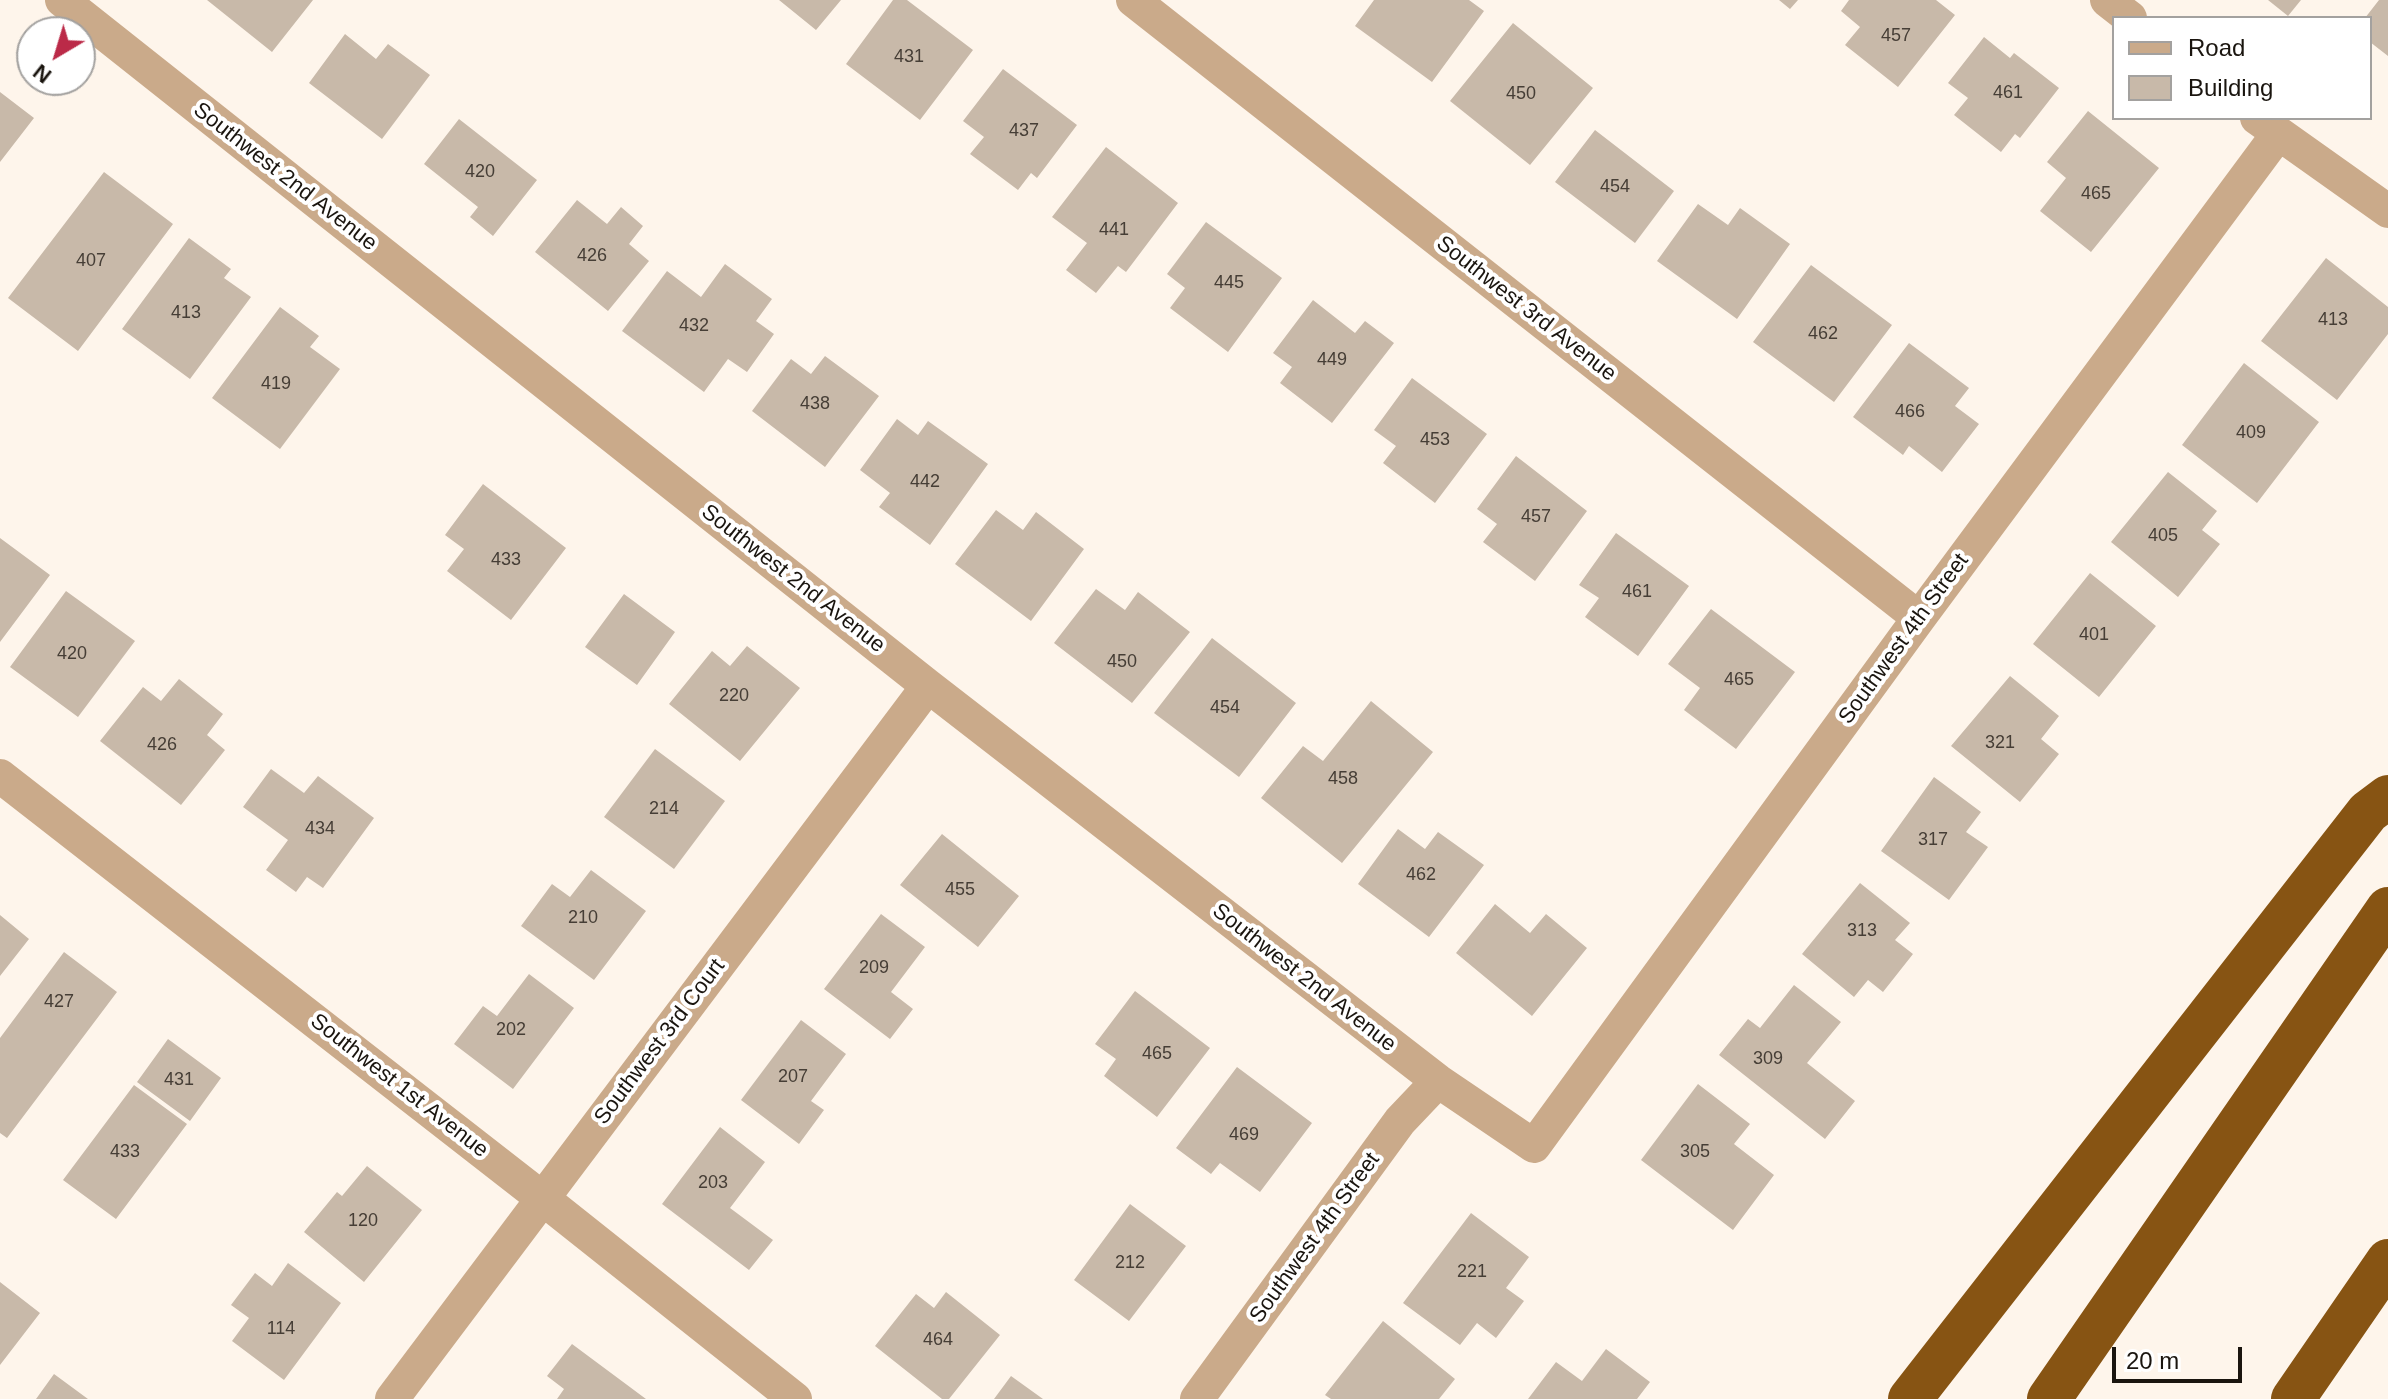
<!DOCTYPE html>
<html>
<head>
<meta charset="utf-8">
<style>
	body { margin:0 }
	#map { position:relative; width:2388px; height:1399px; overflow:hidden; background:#fef5eb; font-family:Arial,sans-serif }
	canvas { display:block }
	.legend { position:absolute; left:2112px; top:16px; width:260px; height:104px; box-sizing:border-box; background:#fff; border:2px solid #a3a19f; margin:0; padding:10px 14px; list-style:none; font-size:24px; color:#1a150f }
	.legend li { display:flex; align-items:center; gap:16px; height:40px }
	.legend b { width:40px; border:2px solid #a3a19f }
	.north { position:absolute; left:16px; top:16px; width:80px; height:80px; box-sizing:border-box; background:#fff; border:2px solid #a3a19f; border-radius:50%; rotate:218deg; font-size:22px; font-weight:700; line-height:32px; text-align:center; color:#1a150f }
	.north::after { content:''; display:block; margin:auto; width:28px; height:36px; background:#bb2a48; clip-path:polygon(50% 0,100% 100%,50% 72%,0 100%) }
	.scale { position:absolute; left:2112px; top:1347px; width:130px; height:36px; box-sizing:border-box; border:4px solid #1a150f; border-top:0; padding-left:10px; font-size:24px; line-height:28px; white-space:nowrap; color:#1a150f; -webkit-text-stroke:6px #fff; paint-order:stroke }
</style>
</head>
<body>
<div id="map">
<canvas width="2388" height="1399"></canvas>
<ul class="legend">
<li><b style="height:10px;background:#caaa8a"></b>Road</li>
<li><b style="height:22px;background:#c8b9a9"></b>Building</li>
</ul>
<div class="north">N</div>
<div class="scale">20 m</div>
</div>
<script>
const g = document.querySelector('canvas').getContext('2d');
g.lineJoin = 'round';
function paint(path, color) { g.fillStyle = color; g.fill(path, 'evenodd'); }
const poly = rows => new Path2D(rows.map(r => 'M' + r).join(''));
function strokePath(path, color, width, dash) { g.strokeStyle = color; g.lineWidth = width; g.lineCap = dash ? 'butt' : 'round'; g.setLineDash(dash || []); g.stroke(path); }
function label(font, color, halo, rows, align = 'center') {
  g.font = font + ' Arial,sans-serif'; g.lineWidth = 8; g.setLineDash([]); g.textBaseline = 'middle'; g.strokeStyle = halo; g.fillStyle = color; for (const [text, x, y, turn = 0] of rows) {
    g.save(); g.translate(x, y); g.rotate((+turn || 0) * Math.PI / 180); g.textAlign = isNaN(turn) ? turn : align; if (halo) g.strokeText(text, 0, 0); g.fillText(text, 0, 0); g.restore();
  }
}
const building = poly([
	[207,0,313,0,272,52],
	[779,0,841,0,816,30],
	[893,0,907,0,973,50,920,120,846,64],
	[1374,0,1469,0,1484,11,1432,82,1355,26],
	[1779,0,1798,0,1790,9],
	[1849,0,1936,0,1955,15,1898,87,1845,45,1860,27,1841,11],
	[2268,0,2301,0,2288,16],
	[2379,0,2388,0,2388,56,2370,42,2370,18,2365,18],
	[1513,23,1593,88,1530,165,1450,101],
	[345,34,376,59,388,44,430,75,382,139,309,83],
	[1984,37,2010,58,2014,53,2059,88,2020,138,2015,134,2001,152,1954,115,1968,98,1948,83],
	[1003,69,1077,125,1037,178,1031,173,1018,190,970,154,984,137,963,121],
	[0,92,34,118,0,162],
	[2088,111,2159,168,2091,252,2040,211,2066,178,2047,162],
	[459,119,537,180,493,236,470,217,478,207,424,164],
	[1595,130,1674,191,1635,243,1555,182],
	[1106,147,1178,203,1126,272,1118,266,1096,293,1066,270,1087,243,1052,217],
	[104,172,173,224,78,351,8,298],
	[577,200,607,224,621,207,643,226,629,244,649,261,608,311,535,252],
	[1698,204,1728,225,1740,208,1790,244,1737,319,1657,261],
	[1206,222,1282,278,1228,352,1170,308,1185,288,1167,274],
	[189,238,231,269,224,278,251,297,190,379,122,329],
	[2326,258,2388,307,2388,334,2337,400,2261,341],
	[725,264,772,299,756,321,774,334,747,372,728,359,704,392,622,331,667,271,701,297],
	[1811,265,1892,325,1834,402,1753,342],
	[1313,300,1355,333,1365,321,1394,343,1332,423,1280,383,1292,367,1273,353],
	[280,307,319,336,310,347,340,369,280,449,212,398],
	[1909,343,1969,388,1955,406,1979,424,1942,472,1909,446,1903,455,1853,417],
	[825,356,879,396,825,467,752,411,791,359,811,374],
	[2244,363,2319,422,2257,503,2182,445],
	[1412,378,1487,434,1435,503,1383,463,1396,446,1374,430],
	[897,419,918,435,928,421,988,464,930,545,879,507,890,493,860,470],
	[1516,456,1587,511,1535,581,1483,542,1497,524,1477,509],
	[2168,472,2217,511,2202,530,2220,544,2178,597,2111,542],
	[483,484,566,548,511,620,447,571,464,549,445,535],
	[996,510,1023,530,1036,512,1084,549,1031,621,955,564],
	[1616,533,1689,586,1638,656,1585,617,1599,598,1579,585],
	[0,538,50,575,0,642],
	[2090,573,2156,626,2099,697,2033,644],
	[1096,589,1125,610,1138,592,1190,632,1132,703,1054,643],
	[66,591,135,641,78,717,10,667],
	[624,594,675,632,637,685,585,647],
	[1711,609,1795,672,1736,749,1684,710,1700,688,1668,664],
	[1212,638,1296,703,1239,777,1154,713],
	[747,646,800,688,740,761,669,704,712,651,730,666],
	[2010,676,2059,716,2041,739,2059,754,2020,802,1951,746],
	[179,679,223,714,207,735,225,750,181,805,100,741,143,687,161,701],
	[1371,701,1433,752,1342,863,1261,798,1303,746,1323,761],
	[655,749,725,801,674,869,604,817],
	[271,769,304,793,318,776,374,818,323,888,307,877,296,892,266,870,288,840,243,807],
	[1934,777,1981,812,1966,832,1988,847,1949,900,1881,851],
	[1398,829,1425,849,1438,832,1484,865,1429,937,1358,884],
	[942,834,1019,896,978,947,900,885],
	[591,870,646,911,594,980,521,926,552,884,570,897],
	[1860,883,1910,923,1895,940,1913,954,1883,992,1868,980,1854,997,1802,954],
	[1495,904,1530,933,1546,914,1587,948,1532,1016,1456,953],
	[881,914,925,947,891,992,913,1009,890,1039,824,989],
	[0,915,29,939,0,976],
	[64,952,117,992,7,1138,0,1133,0,1038],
	[529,974,574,1008,513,1089,454,1044,483,1006,497,1016],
	[1794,985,1841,1022,1807,1063,1855,1101,1825,1139,1719,1055,1748,1019,1760,1028],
	[1135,991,1210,1048,1157,1117,1104,1076,1116,1059,1095,1044],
	[801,1020,846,1054,811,1101,824,1110,799,1144,741,1100],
	[168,1039,221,1078,190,1121,137,1082],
	[1237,1067,1312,1123,1260,1192,1220,1163,1211,1174,1176,1148],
	[1698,1084,1750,1124,1734,1144,1774,1175,1733,1230,1641,1160],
	[134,1085,187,1124,116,1219,63,1180],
	[720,1127,765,1162,730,1208,773,1240,749,1270,662,1204],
	[367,1166,422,1210,364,1282,304,1232,337,1192,342,1196],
	[1130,1204,1186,1246,1129,1321,1074,1280],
	[1471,1213,1529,1257,1506,1288,1524,1301,1496,1338,1477,1323,1460,1345,1403,1303],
	[288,1263,341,1303,284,1380,232,1341,249,1318,231,1305,255,1273,272,1286],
	[0,1282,40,1313,0,1365],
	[946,1292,1000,1335,949,1399,942,1399,875,1346,916,1294,934,1308],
	[1383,1321,1455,1379,1439,1399,1331,1399,1325,1395],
	[572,1344,646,1399,557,1399,564,1389,547,1376],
	[1606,1349,1650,1382,1637,1399,1528,1399,1556,1362,1582,1381],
	[54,1374,88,1399,36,1399],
	[1011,1376,1043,1399,994,1399]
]);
const minor = poly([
	[62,0,928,686,1438,1081,1534,1146,1919,618,2278,134],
	[1133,0,1919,618],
	[2107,0,2130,18],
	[2257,118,2388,211],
	[0,776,542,1198,795,1399],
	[392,1399,928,686],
	[1197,1399,1400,1121,1438,1081]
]);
const motorway = poly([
	[1910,1399,2368,812,2388,797],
	[2049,1399,2388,909],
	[2293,1399,2388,1261]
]);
const numberNames = [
	["457",1896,36],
	["431",909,57],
	["461",2008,93],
	["450",1521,94],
	["437",1024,131],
	["420",480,172],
	["454",1615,187],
	["465",2096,194],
	["441",1114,230],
	["426",592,256],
	["407",91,261],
	["445",1229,283],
	["413",186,313],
	["413",2333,320],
	["432",694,326],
	["462",1823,334],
	["449",1332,360],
	["419",276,384],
	["438",815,404],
	["466",1910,412],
	["409",2251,433],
	["453",1435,440],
	["442",925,482],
	["457",1536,517],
	["405",2163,536],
	["433",506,560],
	["461",1637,592],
	["401",2094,635],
	["420",72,654],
	["450",1122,662],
	["465",1739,680],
	["220",734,696],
	["454",1225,708],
	["321",2000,743],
	["426",162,745],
	["458",1343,779],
	["214",664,809],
	["434",320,829],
	["317",1933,840],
	["462",1421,875],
	["455",960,890],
	["210",583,918],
	["313",1862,931],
	["209",874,968],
	["427",59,1002],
	["202",511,1030],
	["465",1157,1054],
	["309",1768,1059],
	["207",793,1077],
	["431",179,1080],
	["469",1244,1135],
	["433",125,1152],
	["305",1695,1152],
	["203",713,1183],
	["120",363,1221],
	["212",1130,1263],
	["221",1472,1272],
	["114",281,1329],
	["464",938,1340]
];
const streetNames = [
	["Southwest 2nd Avenue",285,177,38],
	["Southwest 3rd Avenue",1526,309,38],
	["Southwest 2nd Avenue",793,579,38],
	["Southwest 4th Street",1904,639,-54],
	["Southwest 2nd Avenue",1304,978,38],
	["Southwest 3rd Court",660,1042,-53],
	["Southwest 1st Avenue",399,1086,38],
	["Southwest 4th Street",1315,1238,-54]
];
paint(building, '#c8b9a9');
strokePath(minor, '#caaa8a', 34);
strokePath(motorway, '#875413', 44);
label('18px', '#463e36', null, numberNames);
label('22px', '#1a150f', '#fff', streetNames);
</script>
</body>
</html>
